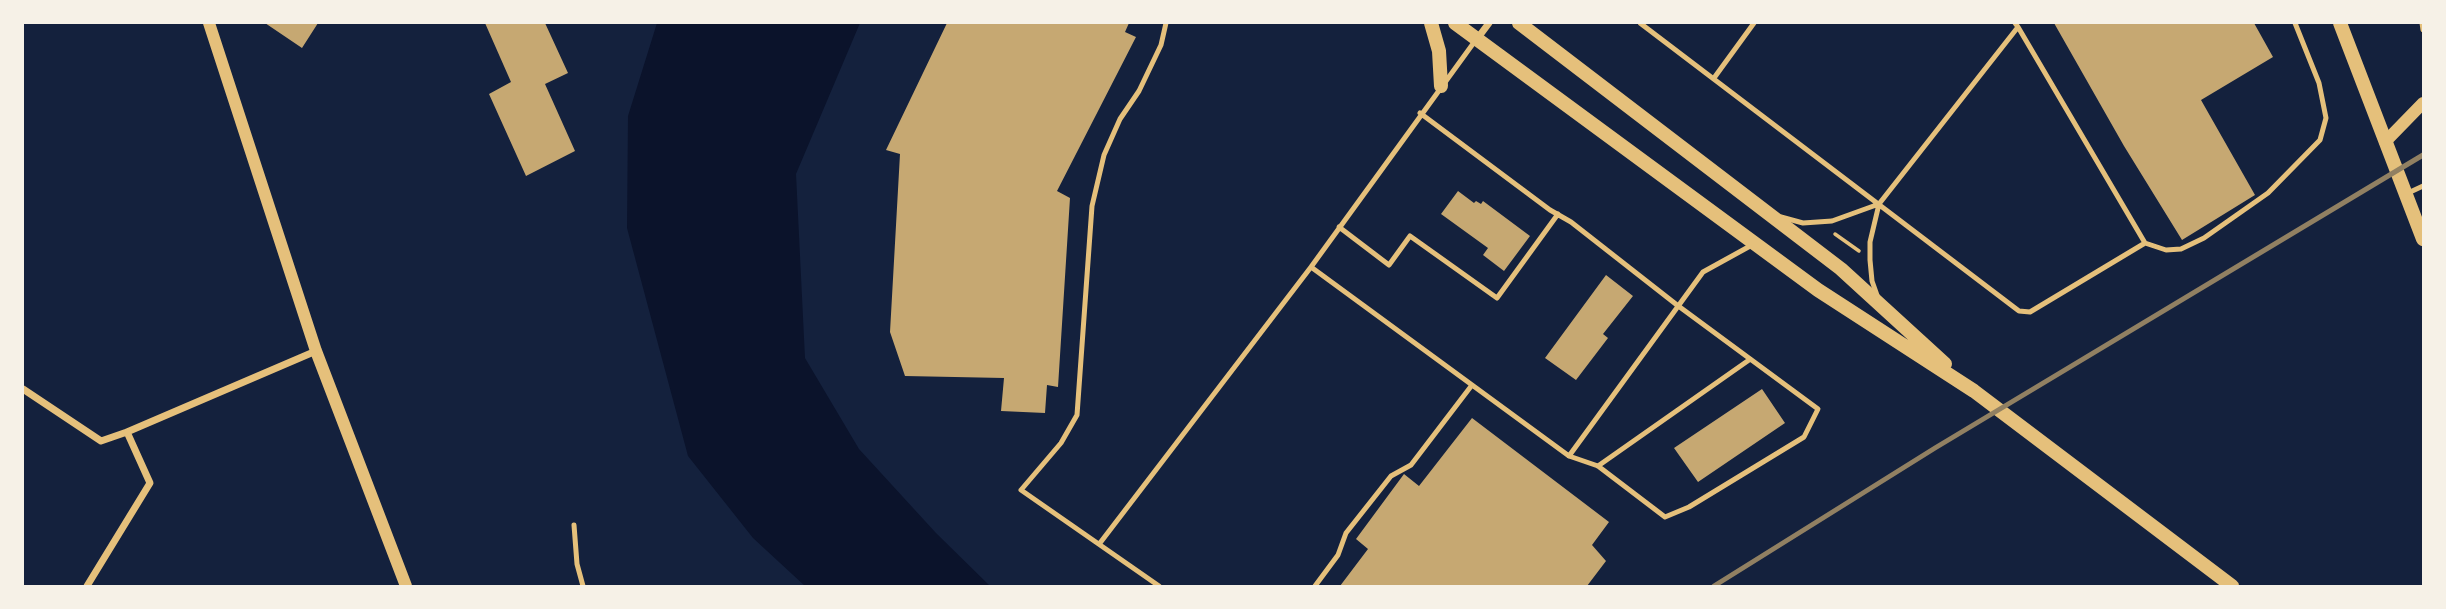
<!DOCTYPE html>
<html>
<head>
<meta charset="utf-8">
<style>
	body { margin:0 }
	#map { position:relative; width:2446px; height:609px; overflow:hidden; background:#14213d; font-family:"Exo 2",sans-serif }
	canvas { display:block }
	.frame { position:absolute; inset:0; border:24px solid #f6f1e7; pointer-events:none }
</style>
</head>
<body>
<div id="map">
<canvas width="2446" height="609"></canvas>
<div class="frame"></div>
</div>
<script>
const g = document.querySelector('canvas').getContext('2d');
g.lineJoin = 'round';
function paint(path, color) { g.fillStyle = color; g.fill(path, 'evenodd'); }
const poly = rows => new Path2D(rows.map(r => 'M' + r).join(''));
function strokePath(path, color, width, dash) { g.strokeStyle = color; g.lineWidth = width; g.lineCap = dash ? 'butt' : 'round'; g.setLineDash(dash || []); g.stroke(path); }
const water = poly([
	[657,23,860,23,796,174,805,358,859,449,936,533,990,586,805,586,753,538,688,456,627,228,628,116]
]);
const building = poly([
	[265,23,318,23,302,48],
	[485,23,545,23,568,73,545,84,575,151,526,176,489,94,511,82],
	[947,23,1129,23,1125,32,1136,37,1057,191,1070,198,1058,387,1047,385,1045,413,1001,411,1004,378,905,376,890,332,900,154,886,150],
	[2054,23,2254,23,2273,57,2201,100,2255,195,2182,240,2124,146],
	[1458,191,1474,203,1476,201,1481,204,1483,201,1530,236,1504,271,1483,255,1488,248,1441,214],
	[1606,275,1633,296,1603,334,1608,338,1576,380,1545,358],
	[1762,389,1785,423,1698,482,1674,448],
	[1472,418,1609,522,1592,545,1606,561,1587,586,1340,586,1368,549,1356,539,1404,474,1419,486]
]);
const path = poly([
	[1835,234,1859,251]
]);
const service = poly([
	[1640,23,2019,311,2030,312,2145,243,2018,27],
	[2422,23,2423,30],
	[1714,78,1754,23],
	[1420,113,1550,210,1571,222,1677,305,1818,409,1804,437,1689,507,1665,517,1598,466,1569,456],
	[2408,193,2423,186],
	[1781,217,1803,223,1832,221,1879,204],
	[1339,227,1389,265,1410,236,1497,298,1558,214],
	[2145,243,2166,250,2181,249,2204,238,2268,193,2320,140,2326,118,2319,83,2295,23],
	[1311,267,1569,456,1703,272,1752,245],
	[1878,298,1872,281,1870,260,1870,242,1879,204,2018,27,2015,23],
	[1598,466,1749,360],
	[574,525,577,564,583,586],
	[1100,543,1311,267,1475,41],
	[1159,586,1021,490,1061,443,1077,415,1092,206,1104,155,1120,119,1139,91,1161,45,1166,23],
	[1315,586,1338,555,1346,533,1391,476,1411,465,1472,385]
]);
const minor = poly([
	[1477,39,1489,23],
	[23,389,101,441,127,432,316,351],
	[87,586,150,483,127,432]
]);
const tertiary = poly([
	[209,23,316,351,406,586],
	[2385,142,2423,103]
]);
const secondary = poly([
	[1431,23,1439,51,1441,86],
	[1455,23,1818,290,1974,391,2232,586],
	[1519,23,1841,269,1945,364],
	[2340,23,2423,239]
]);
const rail = poly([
	[1714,586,1935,448,2423,155]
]);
paint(water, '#0b132b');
paint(building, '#c6a872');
strokePath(path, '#e5c07b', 3.5);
strokePath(service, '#e5c07b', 5);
strokePath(minor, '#e5c07b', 7);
strokePath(tertiary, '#e5c07b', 12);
strokePath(secondary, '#e5c07b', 14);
strokePath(rail, '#918062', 5);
</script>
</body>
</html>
